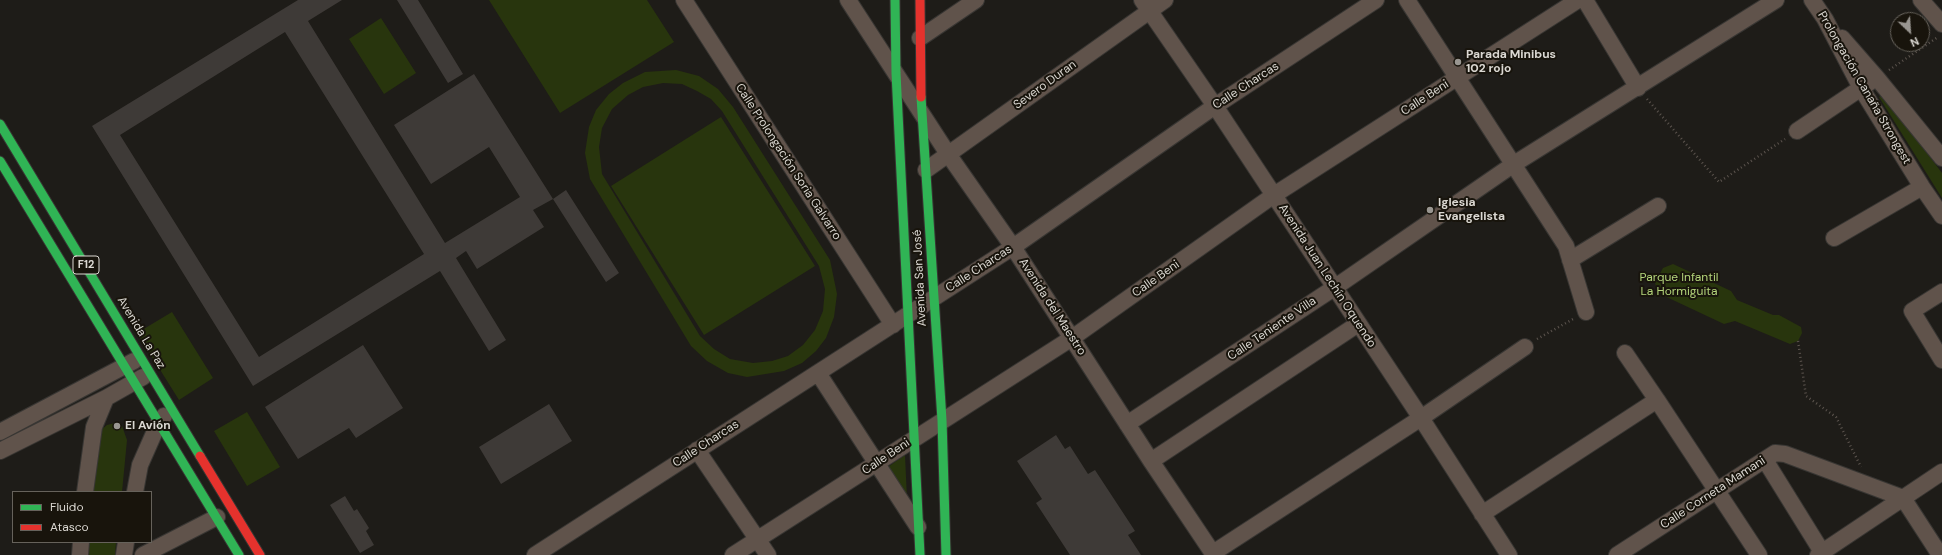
<!DOCTYPE html>
<html>
<head>
<meta charset="utf-8">
<style>
	body { margin:0 }
	#map { position:relative; width:1942px; height:555px; overflow:hidden; background:#1e1c18; font-family:"DM Sans",sans-serif }
	canvas { display:block }
	.legend { position:absolute; left:12px; top:491px; width:140px; height:52px; box-sizing:border-box; background:#18140c; border:1px solid #66625b; margin:0; padding:5px 7px; list-style:none; font-size:12px; color:#dbd8d2 }
	.legend li { display:flex; align-items:center; gap:8px; height:20px }
	.legend b { width:20px; border:1px solid #66625b }
	.north { position:absolute; left:1890px; top:12px; width:40px; height:40px; box-sizing:border-box; background:#18140c; border:1px solid #66625b; border-radius:50%; rotate:155deg; font-size:11px; font-weight:700; line-height:16px; text-align:center; color:#dbd8d2 }
	.north::after { content:''; display:block; margin:auto; width:14px; height:18px; background:#999691; clip-path:polygon(50% 0,100% 100%,50% 72%,0 100%) }
</style>
</head>
<body>
<div id="map">
<canvas width="1942" height="555"></canvas>
<ul class="legend">
<li><b style="height:5px;background:#30b455"></b>Fluido</li>
<li><b style="height:5px;background:#e5322d"></b>Atasco</li>
</ul>
<div class="north">N</div>
</div>
<script>
const g = document.querySelector('canvas').getContext('2d');
g.lineJoin = 'round';
function paint(path, color) { g.fillStyle = color; g.fill(path, 'evenodd'); }
const poly = rows => new Path2D(rows.map(r => 'M' + r).join(''));
function strokePath(path, color, width, dash) { g.strokeStyle = color; g.lineWidth = width; g.lineCap = dash ? 'butt' : 'round'; g.setLineDash(dash || []); g.stroke(path); }
function label(font, color, halo, rows, align = 'center') {
  g.font = font + ' "DM Sans",sans-serif'; g.lineWidth = 4; g.setLineDash([]); g.textBaseline = 'middle'; g.strokeStyle = halo; g.fillStyle = color; for (const [text, x, y, turn = 0] of rows) {
    g.save(); g.translate(x, y); g.rotate((+turn || 0) * Math.PI / 180); g.textAlign = isNaN(turn) ? turn : align; if (halo) g.strokeText(text, 0, 0); g.fillText(text, 0, 0); g.restore();
  }
}
const green = poly([
	[489,0,647,0,674,42,560,113],
	[381,18,416,73,384,94,349,39],
	[676,70,699,76,718,89,733,107,830,260,837,294,834,317,826,338,816,351,802,363,784,371,747,377,728,373,707,361,691,346,590,179,585,153,589,127,596,110,609,94,623,83,645,72],
	[663,83,682,84,697,91,711,99,722,111,819,266,825,289,823,311,815,330,803,345,788,356,772,361,753,363,730,359,714,349,700,336,602,174,599,147,602,128,612,109,628,95,643,87],
	[1883,95,1942,173,1942,198,1879,97],
	[721,117,815,266,704,335,611,186],
	[1673,264,1731,291,1737,300,1773,315,1779,315,1801,327,1802,333,1798,341,1790,344,1735,321,1724,324,1658,293,1655,283,1663,268],
	[172,312,213,378,179,400,137,333],
	[247,412,280,467,247,486,214,431],
	[115,423,122,426,127,440,122,492,93,492,101,430,107,425],
	[905,455,907,499,888,467],
	[89,542,116,542,115,555,87,555]
]);
const building = poly([
	[298,0,342,0,308,21,445,243,520,197,489,147,431,184,394,125,474,74,553,199,533,210,544,227,477,269,466,251,456,258,506,340,489,351,440,271,253,386,92,126],
	[285,32,424,254,259,357,120,135],
	[397,0,418,0,463,74,448,83],
	[566,190,619,273,606,282,553,199],
	[363,345,403,408,356,438,349,428,298,459,265,407],
	[549,404,572,441,501,484,479,447],
	[1056,435,1065,449,1070,446,1088,474,1095,470,1135,531,1128,535,1141,555,1070,555,1036,503,1042,499,1017,461],
	[345,496,354,511,357,509,369,528,366,531,374,545,360,553,330,505]
]);
const path = poly([
	[1889,70,1938,37],
	[1647,99,1719,182,1785,139],
	[1537,339,1575,318],
	[1798,341,1806,396,1836,417,1861,467]
]);
const street = poly([
	[684,0,893,325],
	[848,0,948,154,1013,247,1151,461,1214,555],
	[1142,0,1215,106,1421,418,1509,555],
	[1407,0,1566,246,1586,312],
	[1585,0,1638,88],
	[1812,0,1825,19,1861,88,1922,187,1942,216],
	[1921,0,1942,24],
	[920,38,976,0],
	[1842,38,1877,78,1942,158],
	[1797,131,1870,82],
	[926,170,1165,0],
	[1834,238,1922,187],
	[1570,260,1658,206],
	[1942,292,1912,311,1942,360],
	[1625,353,1657,400],
	[818,373,918,527],
	[1127,424,1334,288,1514,164,1776,0],
	[0,432,134,361],
	[697,450,768,555],
	[0,451,106,398],
	[1765,460,1822,552],
	[1151,461,1358,324],
	[85,492,94,427,106,398,143,377],
	[135,492,140,465,159,422,164,416],
	[1482,514,1657,400,1759,555],
	[1213,553,1421,418,1525,347],
	[80,555,81,542],
	[124,555,126,542],
	[143,555,217,517],
	[535,555,1013,247,1215,106,1376,0],
	[733,555,1072,338,1274,195,1578,0],
	[1617,555,1775,453,1785,454,1903,498,1940,555],
	[1818,555,1942,472]
]);
const fast = poly([
	[895,0,896,73,920,555],
	[921,97,942,420,946,555],
	[0,124,200,456],
	[0,161,239,555]
]);
const jam = poly([
	[920,0,921,97],
	[200,456,260,555]
]);
const markers = [
	[1458,62,4,"#999691"],
	[1430,210,4,"#999691"],
	[117,426,4,"#999691"]
];
const shields = [
	[86,265,26]
];
const shieldNames = [
	["F12",86,265]
];
const poiNames = [
	["Parada Minibus",1466,55],
	["102 rojo",1466,69],
	["Iglesia",1438,203],
	["Evangelista",1438,217],
	["El Avión",125,426]
];
const streetNames = [
	["Severo Duran",1045,85,-36],
	["Calle Charcas",1246,86,-33],
	["Prolongación Canaña Strongest",1864,88,60],
	["Calle Beni",1425,98,-33],
	["Calle Prolongación Soria Galvarro",788,162,57],
	["Calle Charcas",979,269,-33],
	["Avenida Juan Lechín Oquendo",1327,276,57],
	["Avenida San José",920,278,-93],
	["Calle Beni",1156,279,-35],
	["Avenida del Maestro",1052,307,57],
	["Calle Teniente Villa",1272,329,-34],
	["Avenida La Paz",141,333,59],
	["Calle Charcas",706,444,-33],
	["Calle Beni",886,457,-34],
	["Calle Corneta Mamani",1713,493,-33]
];
const parkNames = [
	["Parque Infantil",1679,278],
	["La Hormiguita",1679,292]
];
paint(green, '#28350d');
paint(building, '#3e3a37');
strokePath(street, '#383633', 18);
strokePath(fast, '#383633', 11);
strokePath(jam, '#383633', 11);
strokePath(path, '#5c544e', 2.5, [1, 3]);
strokePath(street, '#60534b', 16);
strokePath(fast, '#30b455', 9);
strokePath(jam, '#e5322d', 9);
for (const [x, y, r, color] of markers) { const dot = new Path2D(); dot.arc(x, y, r, 0, 2 * Math.PI); g.fillStyle = color; g.fill(dot); strokePath(dot, '#18140c', 1.5); }
for (const [x, y, w] of shields) { const box = new Path2D(); box.roundRect(x - w / 2, y - 9, w, 18, 3); g.fillStyle = '#18140c'; g.fill(box); strokePath(box, '#dbd8d2', 1); }
label('bold 11px', '#dbd8d2', null, shieldNames);
label('bold 12px', '#dbd8d2', '#18140c', poiNames, 'left');
label('12px', '#dbd8d2', '#18140c', streetNames);
label('12px', '#b4d57b', '#18140c', parkNames);
</script>
</body>
</html>
